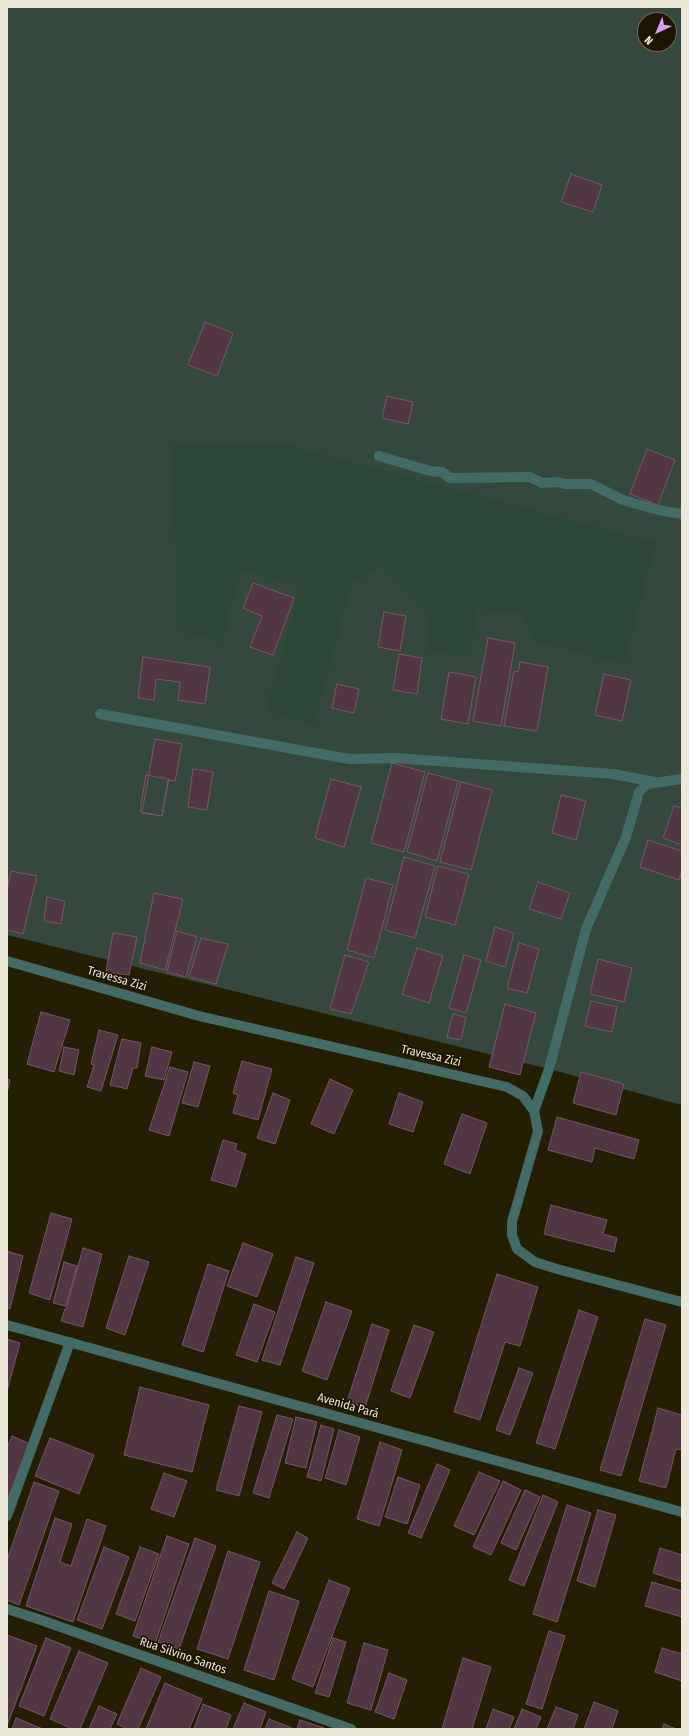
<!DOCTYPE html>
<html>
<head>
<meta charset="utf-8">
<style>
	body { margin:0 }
	#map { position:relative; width:689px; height:1736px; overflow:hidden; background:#241e02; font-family:"Fira Sans Condensed",sans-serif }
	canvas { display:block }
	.frame { position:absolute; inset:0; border:8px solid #ece8d7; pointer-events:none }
	.north { position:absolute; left:637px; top:12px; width:40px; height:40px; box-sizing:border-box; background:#1b1500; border:1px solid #6f6956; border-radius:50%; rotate:224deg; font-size:11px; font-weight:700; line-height:16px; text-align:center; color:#ece8d7 }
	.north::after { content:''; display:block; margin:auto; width:14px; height:18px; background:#d39cfd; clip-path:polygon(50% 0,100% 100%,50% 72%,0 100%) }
</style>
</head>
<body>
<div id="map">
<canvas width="689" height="1736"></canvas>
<div class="frame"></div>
<div class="north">N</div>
</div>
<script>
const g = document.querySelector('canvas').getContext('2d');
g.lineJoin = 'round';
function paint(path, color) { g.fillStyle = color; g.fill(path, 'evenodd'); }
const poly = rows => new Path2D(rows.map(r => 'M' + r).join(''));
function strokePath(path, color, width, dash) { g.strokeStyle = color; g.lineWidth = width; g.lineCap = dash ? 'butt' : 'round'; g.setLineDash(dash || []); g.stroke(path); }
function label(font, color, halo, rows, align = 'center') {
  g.font = font + ' "Fira Sans Condensed",sans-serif'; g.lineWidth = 3.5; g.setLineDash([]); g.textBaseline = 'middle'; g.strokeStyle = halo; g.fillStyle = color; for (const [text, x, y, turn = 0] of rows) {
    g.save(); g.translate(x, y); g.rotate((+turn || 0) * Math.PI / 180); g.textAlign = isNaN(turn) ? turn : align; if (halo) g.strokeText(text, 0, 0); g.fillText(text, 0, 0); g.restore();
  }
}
const green = poly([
	[7,7,682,7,682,1105,549,1069,7,935],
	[645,20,669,20,669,44,645,44]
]);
const forest = poly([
	[280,443,656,543,624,664,532,640,522,614,476,608,471,656,427,652,431,618,380,568,352,583,314,724,266,711,299,586,241,570,222,642,177,630,173,445]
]);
const building = poly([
	[571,174,602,185,593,212,561,202,571,174],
	[205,322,233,333,217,376,188,365,205,322],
	[387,396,413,402,408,424,382,418,387,396],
	[647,449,675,460,658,505,630,494,647,449],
	[253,583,294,598,273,655,250,647,262,616,243,608,253,583],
	[384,612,406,616,400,651,378,647,384,612],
	[488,638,515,643,501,726,473,721,488,638],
	[399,654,422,658,417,694,393,690,399,654],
	[143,657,210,667,205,704,178,700,180,682,156,679,154,700,138,698,143,657],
	[520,662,548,667,537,731,504,726,514,671,518,672,520,662],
	[449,672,476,677,468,724,441,719,449,672],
	[604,674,631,680,622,721,595,715,604,674],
	[337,684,359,689,354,713,332,708,337,684],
	[155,739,182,744,175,781,168,780,162,816,142,813,155,739],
	[392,763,425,772,404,852,371,843,392,763],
	[193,769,213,772,207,810,188,807,193,769],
	[428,773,458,781,437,861,407,852,428,773],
	[146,775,169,779,162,816,140,812,146,775],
	[331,779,361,787,344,847,315,838,331,779],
	[461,782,492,790,471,870,440,862,461,782],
	[561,795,586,801,576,840,552,833,561,795],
	[674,806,682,808,682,845,663,838,674,806],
	[648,840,682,851,682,870,679,880,640,867,648,840],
	[404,857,435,866,415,938,385,930,404,857],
	[438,866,469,874,455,925,425,917,438,866],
	[11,871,37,876,23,934,7,930,7,891,11,871],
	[366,878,393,885,374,958,347,950,366,878],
	[538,882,570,893,561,919,529,909,538,882],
	[154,893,183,899,165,970,140,963,154,893],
	[47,897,65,901,61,924,44,921,47,897],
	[495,927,514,933,505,967,486,961,495,927],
	[177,931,197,937,186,977,167,972,177,931],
	[113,933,137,937,129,975,106,972,113,933],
	[201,938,228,944,216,984,189,977,201,938],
	[519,943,539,949,527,993,507,988,519,943],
	[417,948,443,956,429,1003,402,994,417,948],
	[345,955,369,962,351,1014,330,1009,345,955],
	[464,955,481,960,466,1013,449,1008,464,955],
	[598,959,632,968,624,1002,590,994,598,959],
	[591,1001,617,1007,612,1032,585,1026,591,1001],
	[505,1004,536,1013,520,1075,489,1067,505,1004],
	[41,1012,70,1020,54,1072,27,1064,41,1012],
	[453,1014,466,1017,461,1040,447,1037,453,1014],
	[99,1030,118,1035,101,1091,87,1087,94,1065,91,1064,99,1030],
	[122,1039,141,1043,137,1068,133,1068,127,1089,110,1085,122,1039],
	[64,1047,79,1050,74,1075,59,1071,64,1047],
	[152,1047,172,1052,164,1080,145,1076,152,1047],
	[242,1061,272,1069,258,1120,233,1113,238,1095,233,1093,242,1061],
	[194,1062,210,1066,198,1107,182,1103,194,1062],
	[170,1067,188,1072,169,1136,149,1130,170,1067],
	[581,1072,624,1084,616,1115,573,1103,581,1072],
	[7,1079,10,1080,7,1093,7,1079],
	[330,1079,353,1090,334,1134,311,1124,330,1079],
	[273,1093,290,1100,275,1144,257,1138,273,1093],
	[399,1093,423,1102,413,1132,389,1124,399,1093],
	[462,1114,487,1123,470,1174,444,1164,462,1114],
	[557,1117,639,1140,634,1159,595,1148,592,1162,548,1150,557,1117],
	[223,1140,237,1144,235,1150,246,1154,236,1187,211,1180,223,1140],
	[551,1205,607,1220,603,1234,617,1238,614,1252,544,1234,551,1205],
	[51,1213,72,1219,50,1300,29,1293,51,1213],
	[243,1243,273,1254,257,1297,227,1286,243,1243],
	[83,1248,102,1254,83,1327,61,1321,65,1309,66,1309,83,1248],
	[7,1251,23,1256,10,1309,7,1308,7,1251],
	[129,1256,149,1262,125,1335,106,1328,129,1256],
	[296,1257,314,1263,280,1365,262,1360,296,1257],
	[64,1262,77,1266,66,1306,53,1303,64,1262],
	[208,1264,229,1271,203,1352,182,1345,208,1264],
	[497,1274,538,1287,520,1346,505,1342,480,1420,454,1412,497,1274],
	[326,1302,352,1311,327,1380,302,1371,326,1302],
	[254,1304,275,1312,257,1362,236,1355,254,1304],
	[579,1310,598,1317,555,1449,536,1443,579,1310],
	[645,1319,666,1325,621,1476,600,1470,645,1319],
	[372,1324,389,1330,365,1408,347,1402,372,1324],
	[414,1325,434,1332,410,1398,391,1391,414,1325],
	[7,1339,20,1343,7,1391,7,1339],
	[519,1368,533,1373,510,1435,496,1430,519,1368],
	[140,1387,209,1405,192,1472,124,1455,140,1387],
	[239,1406,262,1412,239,1496,216,1490,239,1406],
	[658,1408,682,1415,682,1450,676,1449,666,1488,639,1481,658,1408],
	[277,1415,293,1419,269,1498,253,1493,277,1415],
	[296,1417,317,1422,306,1468,285,1463,296,1417],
	[321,1425,334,1429,321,1481,307,1477,321,1425],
	[339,1430,360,1437,346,1485,325,1478,339,1430],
	[12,1436,30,1444,7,1500,7,1448,12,1436],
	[50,1438,94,1455,79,1494,35,1476,50,1438],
	[380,1442,402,1450,379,1526,357,1519,380,1442],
	[437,1464,450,1470,421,1538,408,1533,437,1464],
	[479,1472,500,1481,474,1535,454,1526,479,1472],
	[164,1473,187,1481,174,1517,151,1509,164,1473],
	[398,1477,420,1485,407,1524,385,1517,398,1477],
	[503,1481,521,1490,491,1555,473,1547,503,1481],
	[34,1482,59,1491,19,1605,7,1600,7,1560,34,1482],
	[525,1490,540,1497,516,1550,501,1543,525,1490],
	[543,1495,558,1502,524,1586,509,1580,543,1495],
	[567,1505,591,1513,557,1622,533,1614,567,1505],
	[598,1510,616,1515,595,1587,577,1581,598,1510],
	[55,1518,72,1524,60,1562,71,1566,87,1519,106,1526,73,1622,26,1606,55,1518],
	[297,1532,308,1538,284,1589,272,1583,297,1532],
	[167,1536,189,1544,155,1644,133,1636,167,1536],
	[195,1538,216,1546,179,1649,158,1642,195,1538],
	[104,1547,129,1557,102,1629,77,1620,104,1547],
	[140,1547,159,1554,135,1621,116,1614,140,1547],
	[660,1548,682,1555,682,1582,653,1573,660,1548],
	[228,1551,260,1562,228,1659,197,1649,228,1551],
	[329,1580,350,1588,313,1687,292,1679,329,1580],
	[652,1582,682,1591,682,1617,645,1606,652,1582],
	[269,1591,299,1601,274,1680,244,1670,269,1591],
	[549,1631,565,1636,542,1709,526,1704,549,1631],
	[7,1635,37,1646,7,1726,7,1635],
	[46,1638,71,1648,44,1716,19,1706,46,1638],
	[333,1638,346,1642,329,1697,315,1693,333,1638],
	[364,1643,388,1650,371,1710,347,1703,364,1643],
	[662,1648,682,1654,682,1681,655,1672,662,1648],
	[79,1651,108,1663,80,1729,73,1729,50,1719,79,1651],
	[463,1658,491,1667,472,1729,442,1729,463,1658],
	[141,1668,161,1677,138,1729,128,1729,117,1724,141,1668],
	[389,1673,407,1680,394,1719,375,1712,389,1673],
	[165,1683,202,1699,189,1729,146,1729,165,1683],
	[594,1702,618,1711,612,1729,584,1729,594,1702],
	[244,1703,266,1712,260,1729,233,1729,244,1703],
	[203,1704,231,1715,226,1729,194,1729,203,1704],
	[99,1706,117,1714,110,1729,89,1729,99,1706],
	[556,1707,578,1715,573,1729,547,1729,556,1707],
	[493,1709,514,1717,509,1729,486,1729,493,1709],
	[522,1709,541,1717,536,1729,514,1729,522,1709],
	[16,1718,43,1729,12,1729,16,1718],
	[269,1719,292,1728,292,1729,265,1729,269,1719],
	[300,1720,324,1728,324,1729,297,1729,300,1720],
	[664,1724,676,1729,662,1729,664,1724]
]);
const minor = poly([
	[379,456,430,471,442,472,450,478,530,477,542,483,558,482,565,484,591,484,623,500,658,510,682,514],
	[100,714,349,759,396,758,613,774,655,782],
	[7,961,199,1016,507,1087,523,1096,534,1111,538,1131,512,1222,512,1235,517,1249,535,1262,557,1269,682,1302],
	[534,1111,549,1069,586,929,626,837,639,792,647,784,682,779],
	[7,1325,682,1512],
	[7,1516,70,1342],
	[7,1609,35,1618,351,1729]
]);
const streetNames = [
	["Travessa Zizi",117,979,16],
	["Travessa Zizi",431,1056,13],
	["Avenida Pará",348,1406,16],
	["Rua Silvino Santos",183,1656,19]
];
paint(green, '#35483d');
paint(forest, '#2d4839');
paint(building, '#513643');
strokePath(building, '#755665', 1);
strokePath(minor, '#436b65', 10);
label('12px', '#ece8d7', '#1b1500', streetNames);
</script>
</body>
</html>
